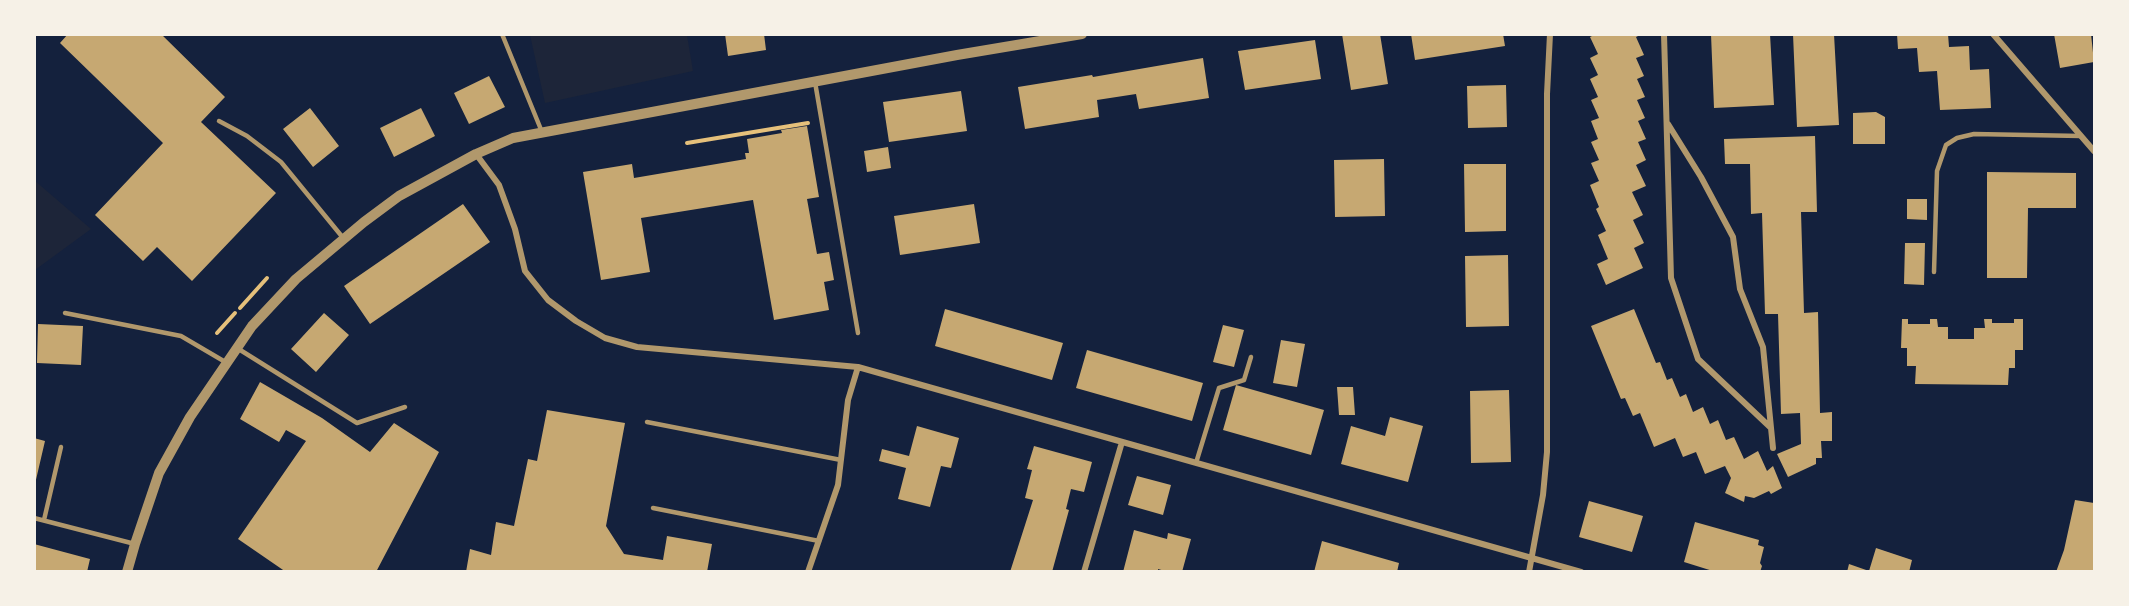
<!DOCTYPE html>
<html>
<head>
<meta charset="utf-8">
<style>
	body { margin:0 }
	#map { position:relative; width:2129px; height:606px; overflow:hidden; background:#14213d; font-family:"Golos Text",sans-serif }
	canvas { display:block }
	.frame { position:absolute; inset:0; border:36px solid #f6f1e7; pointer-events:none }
</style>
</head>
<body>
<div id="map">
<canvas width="2129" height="606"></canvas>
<div class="frame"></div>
</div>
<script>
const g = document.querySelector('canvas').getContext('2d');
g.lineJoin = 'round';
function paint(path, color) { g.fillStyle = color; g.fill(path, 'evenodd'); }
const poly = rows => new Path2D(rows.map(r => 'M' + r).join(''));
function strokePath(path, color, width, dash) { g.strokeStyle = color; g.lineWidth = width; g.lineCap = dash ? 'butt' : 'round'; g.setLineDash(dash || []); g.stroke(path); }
const green = poly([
	[530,35,687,35,693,71,545,103],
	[34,180,91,229,35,270,34,270]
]);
const building = poly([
	[68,34,161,34,225,97,201,122,276,193,192,281,157,247,143,261,95,215,163,143,60,43],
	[725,34,764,34,766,50,728,56],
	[1342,34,1380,34,1388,84,1351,90],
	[1411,34,1503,34,1505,46,1415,60],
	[1596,34,1642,34,1636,37,1644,55,1636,58,1644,76,1637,79,1645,97,1637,100,1645,118,1638,121,1646,139,1638,142,1646,160,1636,165,1646,186,1632,192,1643,215,1633,220,1644,243,1634,248,1643,268,1606,285,1597,264,1608,259,1598,235,1606,231,1596,209,1599,207,1590,185,1599,181,1591,163,1599,160,1591,142,1598,139,1591,121,1599,118,1591,100,1598,97,1590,79,1598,75,1590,58,1598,54,1590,37],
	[1711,34,1770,34,1774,105,1714,108],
	[1793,34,1834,34,1839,125,1797,127],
	[1897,34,1948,34,1949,47,1969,46,1970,70,1989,69,1991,108,1940,110,1937,71,1919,72,1917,48,1898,49],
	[2054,34,2091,34,2094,62,2060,68],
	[1315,40,1321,79,1245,90,1238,51],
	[1203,58,1209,98,1139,109,1136,94,1097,100,1099,117,1025,129,1018,87,1092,75,1093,77],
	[489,76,505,107,469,124,454,93],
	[1506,85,1507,127,1468,128,1467,86],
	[961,91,967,131,889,142,883,102],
	[310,108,339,146,313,167,283,129],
	[421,108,435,136,394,157,380,128],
	[1876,112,1885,117,1885,144,1853,144,1853,113],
	[807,126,819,197,807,199,817,254,829,252,834,280,824,282,829,310,774,320,753,200,641,218,650,272,601,280,583,172,632,164,634,178,746,159,745,153,749,153,747,139,782,133,781,130],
	[1815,136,1817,212,1801,212,1804,313,1818,312,1820,413,1832,412,1832,441,1821,441,1822,458,1816,458,1816,464,1788,477,1777,454,1801,444,1800,413,1781,414,1778,314,1765,314,1762,213,1751,214,1750,164,1725,164,1724,139],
	[888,147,891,168,867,172,864,151],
	[1384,159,1385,216,1335,217,1334,160],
	[1464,164,1506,164,1506,231,1465,232],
	[1987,172,2076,173,2076,208,2028,208,2027,278,1987,278],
	[1907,199,1927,199,1927,220,1907,219],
	[463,204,490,242,370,324,344,286],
	[974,204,980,243,900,255,894,216],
	[1905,243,1925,243,1924,285,1904,284],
	[1508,255,1509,326,1466,327,1465,256],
	[945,309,1063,343,1052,380,935,346],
	[1634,309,1656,363,1660,362,1667,380,1672,378,1680,397,1686,394,1693,412,1703,407,1710,424,1718,420,1726,440,1734,437,1744,459,1758,451,1767,471,1773,466,1782,488,1771,494,1769,491,1754,498,1745,496,1744,502,1725,493,1731,478,1725,466,1705,474,1696,452,1683,457,1675,438,1654,447,1640,413,1633,416,1625,398,1621,399,1591,326],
	[324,313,349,335,316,372,291,349],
	[1902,319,1908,319,1908,324,1930,324,1930,319,1937,319,1938,327,1948,327,1948,339,1974,339,1974,328,1985,328,1984,319,1992,319,1992,323,2014,323,2014,319,2023,319,2023,350,2015,350,2015,368,2009,368,2008,385,1915,384,1916,366,1907,366,1907,348,1901,348],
	[38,324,83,326,81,365,37,363],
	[1223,325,1244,330,1234,367,1213,362],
	[1281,340,1305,344,1297,387,1273,383],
	[1087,350,1203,383,1192,421,1076,388],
	[260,382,322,418,370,452,394,423,439,452,376,572,286,572,238,539,306,441,286,430,279,442,240,419],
	[1236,385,1324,410,1311,455,1223,430],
	[1337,387,1353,387,1355,415,1339,415],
	[1509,390,1511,462,1471,463,1470,391],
	[547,410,625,423,606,526,624,554,663,560,667,536,712,544,707,572,466,572,470,549,491,555,496,522,514,526,528,459,537,461],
	[1390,417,1423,426,1408,482,1341,464,1351,426,1385,436],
	[917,426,959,438,951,468,941,466,930,507,898,499,906,468,879,461,882,449,909,456],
	[34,438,45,441,35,484,34,484],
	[1034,446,1092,462,1084,492,1071,489,1066,509,1069,510,1052,572,1010,572,1033,500,1025,498,1032,470,1027,469],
	[1137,476,1171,485,1163,515,1128,505],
	[2075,500,2094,503,2094,572,2056,572,2064,550],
	[1589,501,1643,516,1632,552,1579,537],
	[1695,522,1759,540,1758,545,1764,547,1760,563,1762,566,1760,572,1716,572,1684,562],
	[1134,530,1167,539,1168,533,1191,539,1182,572,1168,572,1158,569,1158,572,1123,572],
	[1322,541,1399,563,1397,572,1314,572],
	[34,544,90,559,87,572,34,570],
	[1876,548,1912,560,1909,572,1847,572,1849,564,1869,571]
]);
const path = poly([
	[687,143,808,123],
	[240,308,267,278],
	[217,333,235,313]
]);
const service = poly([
	[502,34,542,132],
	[815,82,858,333],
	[219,121,247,136,281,162,344,239],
	[1934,272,1937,171,1946,145,1957,138,1974,134,2081,136],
	[65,313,181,336,227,363],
	[237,348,357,423,405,407],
	[647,422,841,460],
	[1196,463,1219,388,1244,380,1251,357],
	[653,508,819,541],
	[34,518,135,544],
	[44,520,61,447]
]);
const minor = poly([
	[1664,34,1671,278,1698,359,1770,427],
	[1993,34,2094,151],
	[1668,124,1701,177,1733,237,1740,289,1763,347,1773,448],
	[476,154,499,185,515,229,525,271,548,300,576,321,605,338,637,347,858,367,1581,572],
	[808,572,838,485,848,400,858,367],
	[1084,572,1122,442],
	[1529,572,1543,495,1547,452,1547,94,1550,34]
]);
const tertiary = poly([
	[127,572,135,544,159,473,190,417,252,326,296,279,364,222,399,196,476,154,513,138,957,55,1082,34]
]);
paint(green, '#1d2539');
paint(building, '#c6a872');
strokePath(path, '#e5c07b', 4);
strokePath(service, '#b1986c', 4.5);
strokePath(minor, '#b1986c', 6);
strokePath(tertiary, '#b1986c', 10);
</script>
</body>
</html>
